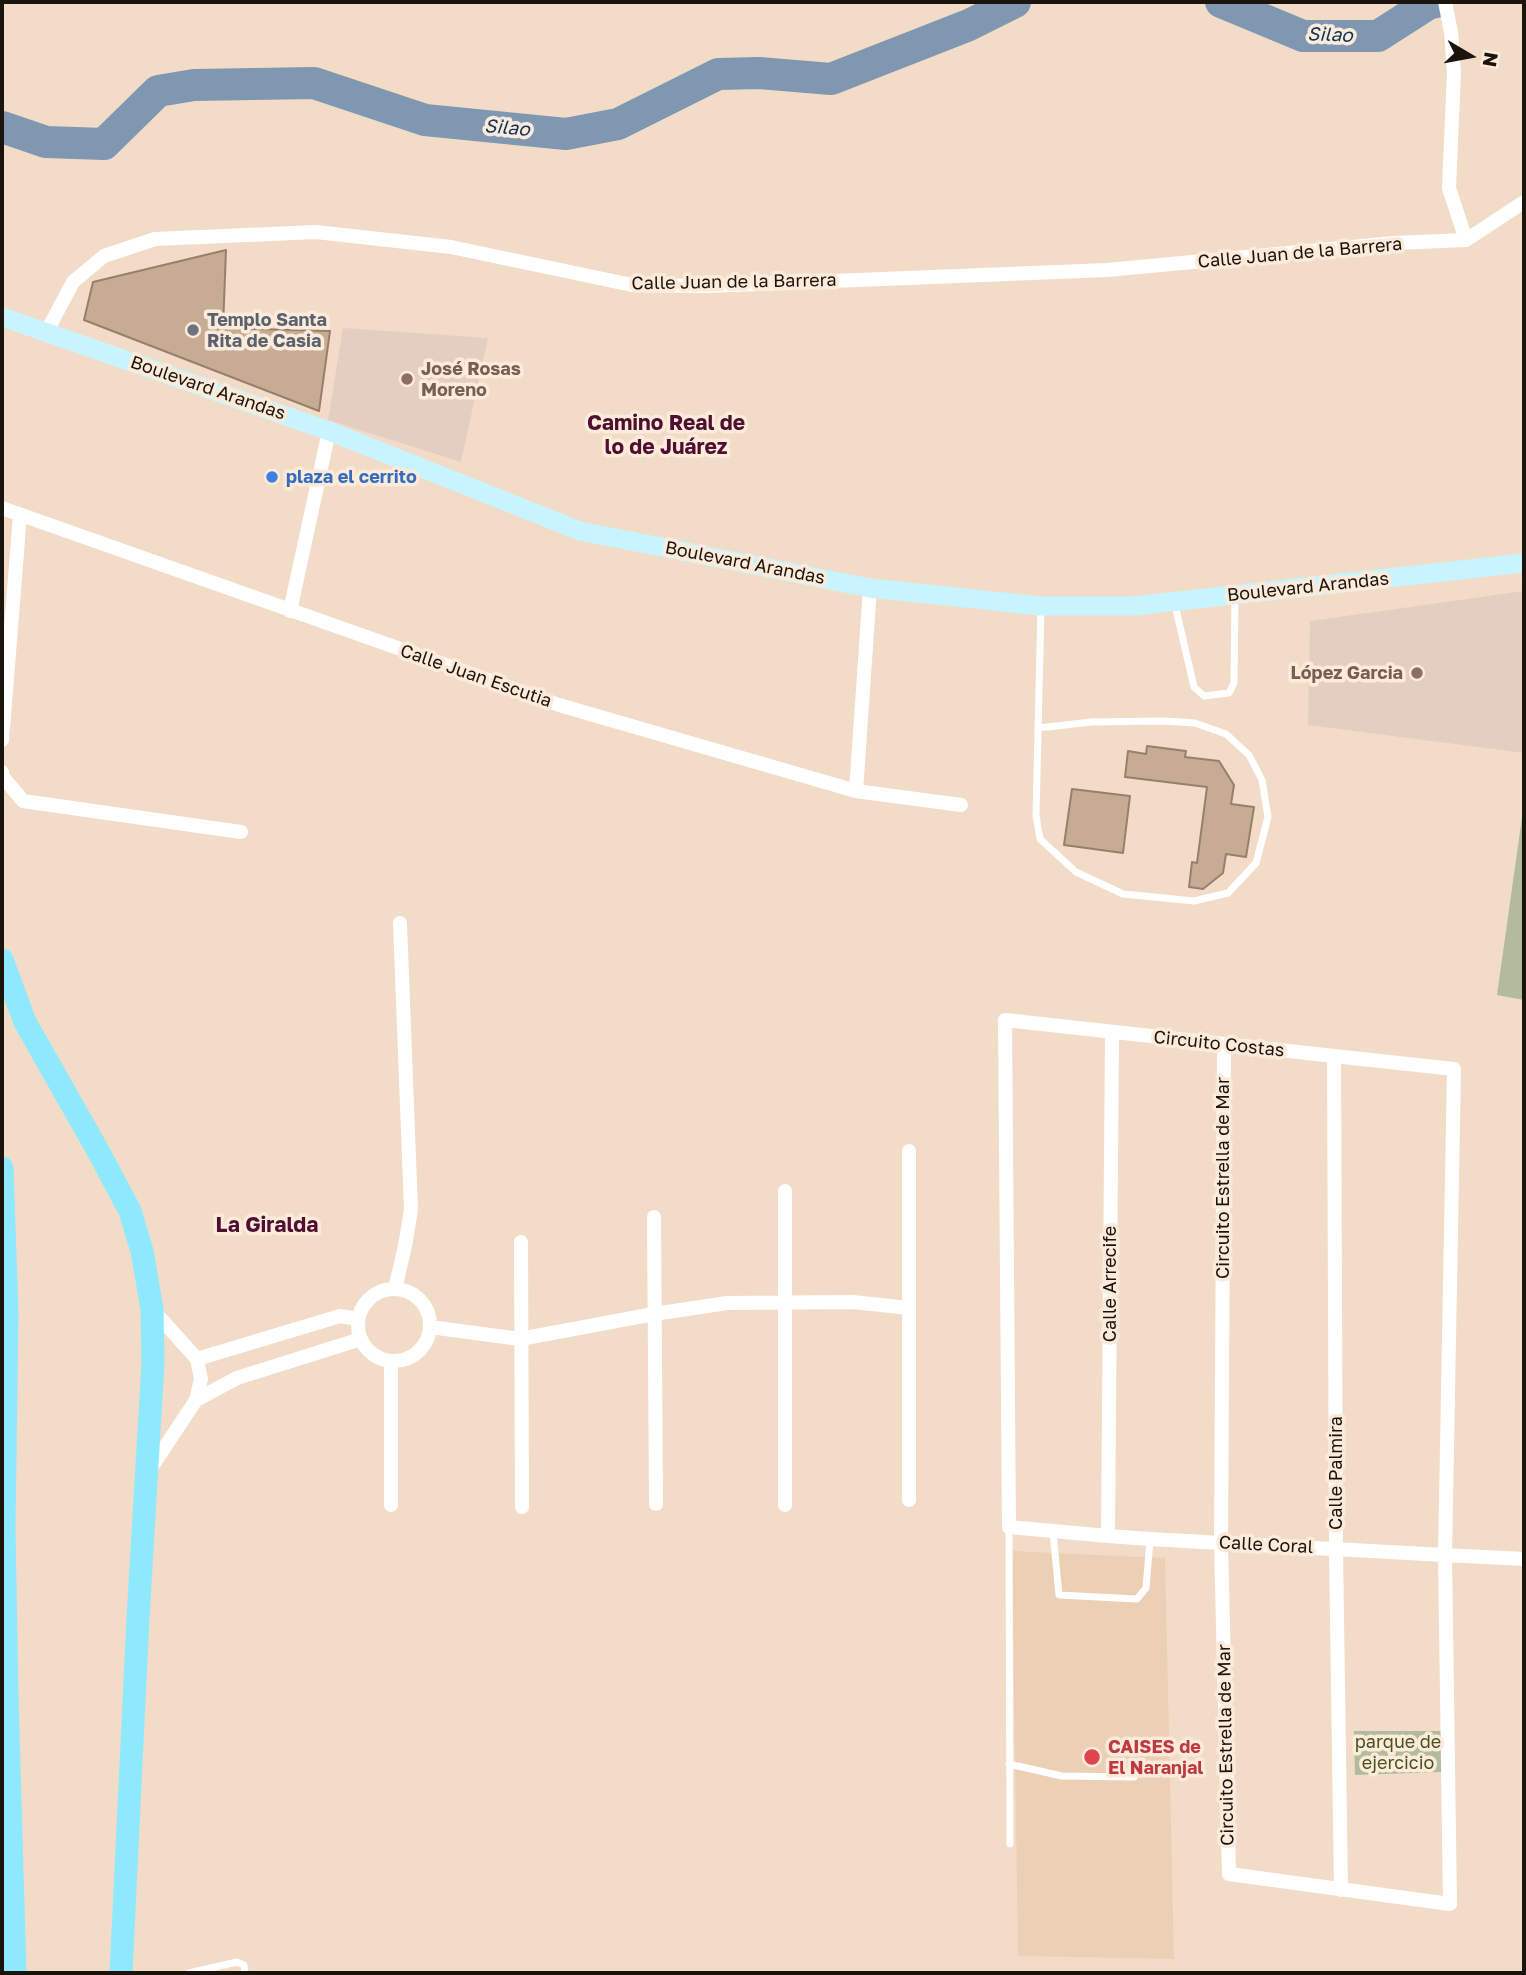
<!DOCTYPE html>
<html>
<head>
<meta charset="utf-8">
<style>
	body { margin:0 }
	#map { position:relative; width:1526px; height:1975px; overflow:hidden; background:#f2dcc8; font-family:"Golos Text",sans-serif }
	canvas { display:block }
	.frame { position:absolute; inset:0; border:4px solid #1b140c; pointer-events:none }
	.north { position:absolute; left:1435px; top:21px; width:70px; height:70px; -webkit-text-stroke:5px #fceada; paint-order:stroke; rotate:100deg; font-size:19px; font-weight:700; line-height:28px; text-align:center; color:#1b140c }
	.north::after { content:''; display:block; margin:auto; width:24px; height:32px; background:#1b140c; clip-path:polygon(50% 0,100% 100%,50% 72%,0 100%) }
</style>
</head>
<body>
<div id="map">
<canvas width="1526" height="1975"></canvas>
<div class="frame"></div>
<div class="north">N</div>
</div>
<script>
const g = document.querySelector('canvas').getContext('2d');
g.lineJoin = 'round';
function paint(path, color) { g.fillStyle = color; g.fill(path, 'evenodd'); }
const poly = rows => new Path2D(rows.map(r => 'M' + r).join(''));
function strokePath(path, color, width, dash) { g.strokeStyle = color; g.lineWidth = width; g.lineCap = dash ? 'butt' : 'round'; g.setLineDash(dash || []); g.stroke(path); }
function label(font, color, halo, rows, align = 'center') {
  g.font = font + ' "Golos Text",sans-serif'; g.lineWidth = 7; g.setLineDash([]); g.textBaseline = 'middle'; g.strokeStyle = halo; g.fillStyle = color; for (const [text, x, y, turn = 0] of rows) {
    g.save(); g.translate(x, y); g.rotate((+turn || 0) * Math.PI / 180); g.textAlign = isNaN(turn) ? turn : align; if (halo) g.strokeText(text, 0, 0); g.fillText(text, 0, 0); g.restore();
  }
}
const built = poly([
	[1012,1551,1163,1558,1165,1556,1174,1959,1018,1956]
]);
const education = poly([
	[343,328,488,338,461,462,328,420],
	[1524,591,1524,753,1308,725,1310,621]
]);
const green = poly([
	[1524,803,1524,1000,1497,995],
	[1354,1731,1441,1731,1441,1772,1355,1775]
]);
const river = poly([
	[1221,2,1303,36,1378,36,1428,4,1436,2],
	[2,127,46,142,104,144,158,91,194,85,314,83,425,120,566,134,618,124,718,74,759,73,831,79,969,25,1015,2]
]);
const building = poly([
	[226,250,223,328,330,331,319,411,84,320,93,282,226,250],
	[1147,746,1186,751,1185,757,1219,761,1234,785,1231,804,1254,807,1246,857,1226,854,1223,873,1203,889,1189,887,1192,862,1197,863,1207,787,1125,777,1128,751,1146,754,1147,746],
	[1072,789,1130,796,1123,853,1064,845,1072,789]
]);
const lane = poly([
	[1175,605,1194,687,1204,696,1229,693,1234,683,1235,596],
	[1038,728,1092,722,1163,721,1195,723,1226,734,1249,755,1262,780,1268,817,1256,863,1228,893,1194,901,1123,894,1076,872,1040,839,1036,816,1041,607],
	[1009,1527,1010,1844],
	[1053,1532,1059,1595,1137,1599,1146,1588,1150,1540],
	[1009,1764,1062,1776,1134,1777],
	[189,1973,237,1962,244,1965,245,1973]
]);
const street = poly([
	[1445,2,1451,32,1454,72,1449,188,1466,240],
	[1466,240,1524,202],
	[47,331,73,282,104,256,155,239,316,232,451,247,632,285,708,286,1107,270,1395,243,1466,240],
	[2,508,559,705,856,791,961,805],
	[290,611,329,431],
	[2,740,20,515],
	[2,772,3,777,23,801,241,832],
	[856,791,870,588],
	[1224,1044,1221,1543,1229,1874,1450,1904,1445,1555,1454,1069,1334,1056,1005,1020,1009,1527,1108,1536,1150,1539,1221,1543,1445,1555,1524,1559],
	[1334,1056,1336,1549,1341,1890],
	[785,1191,785,1505],
	[654,1217,656,1504],
	[521,1242,522,1507],
	[395,1289,405,1246,411,1210,400,923],
	'358 1325a36 36 0 1 1 72 0a36 36 0 1 1-72 0Z',
	[430,1327,520,1339,654,1314,727,1303,853,1302,909,1308],
	[197,1359,340,1316,358,1319],
	[391,1362,391,1505],
	[196,1400,237,1378,361,1339],
	[149,1471,196,1400,201,1379,197,1359,152,1309],
	[909,1500,909,1151],
	[1108,1536,1112,1032]
]);
const secondary = poly([
	[2,317,329,431,580,531,870,588,1041,606,1133,606,1524,563]
]);
const primary = poly([
	[2,960,25,1022,97,1149,130,1211,142,1251,152,1309,153,1363,138,1618,121,1973],
	[2,1168,7,1313,4,1528,7,1696,15,1973]
]);
const markers = [
	[193,330,7,"#6b7280"],
	[407,379,7,"#8d6e63"],
	[272,477,7,"#3f7fe0"],
	[1417,673,7,"#8d6e63"],
	[1092,1757,9,"#e0444e"]
];
const streetNames = [
	["Calle Juan de la Barrera",1300,253,-5],
	["Calle Juan de la Barrera",734,282,-1],
	["Boulevard Arandas",208,388,19],
	["Boulevard Arandas",745,563,11],
	["Boulevard Arandas",1308,587,-6],
	["Calle Juan Escutia",476,676,19],
	["Circuito Costas",1219,1044,6],
	["Circuito Estrella de Mar",1223,1178,-90],
	["Calle Arrecife",1110,1284,-90],
	["Calle Palmira",1336,1473,-90],
	["Calle Coral",1266,1545,3],
	["Circuito Estrella de Mar",1226,1745,-91]
];
const worshipNames = [
	["Templo Santa",207,320],
	["Rita de Casia",207,341]
];
const educationNames = [
	["José Rosas",421,369],
	["Moreno",421,390],
	["López Garcia",1403,673,"right"]
];
const shopNames = [
	["plaza el cerrito",286,477]
];
const parkNames = [
	["parque de",1398,1742],
	["ejercicio",1398,1763]
];
const healthNames = [
	["CAISES de",1108,1747],
	["El Naranjal",1108,1768]
];
const waterNames = [
	["Silao",1330,35,2],
	["Silao",507,128,5]
];
const quarterNames = [
	["Camino Real de",666,423],
	["lo de Juárez",666,447],
	["La Giralda",267,1225]
];
paint(built, '#ebd0b6');
paint(education, '#e3cec1');
paint(green, '#b2bb9b');
strokePath(river, '#7f97b1', 32);
paint(building, '#c7ab93');
strokePath(building, '#95806e', 2);
strokePath(lane, '#fff', 7);
strokePath(street, '#fff', 14);
strokePath(secondary, '#c7f4ff', 19);
strokePath(primary, '#8fe9fe', 23);
for (const [x, y, r, color] of markers) { const dot = new Path2D(); dot.arc(x, y, r, 0, 2 * Math.PI); g.fillStyle = color; g.fill(dot); strokePath(dot, '#fceada', 2.5); }
label('18px', '#1b140c', '#fceada', streetNames);
label('bold 18px', '#5b616d', '#fceada', worshipNames, 'left');
label('bold 18px', '#785e54', '#fceada', educationNames, 'left');
label('bold 18px', '#366cbe', '#fceada', shopNames, 'left');
label('18px', '#485420', '#fceada', parkNames);
label('bold 18px', '#be3a42', '#fceada', healthNames, 'left');
label('italic 19px', '#0f3458', '#fceada', waterNames);
label('bold 21px', '#4e0f30', '#fceada', quarterNames);
</script>
</body>
</html>
